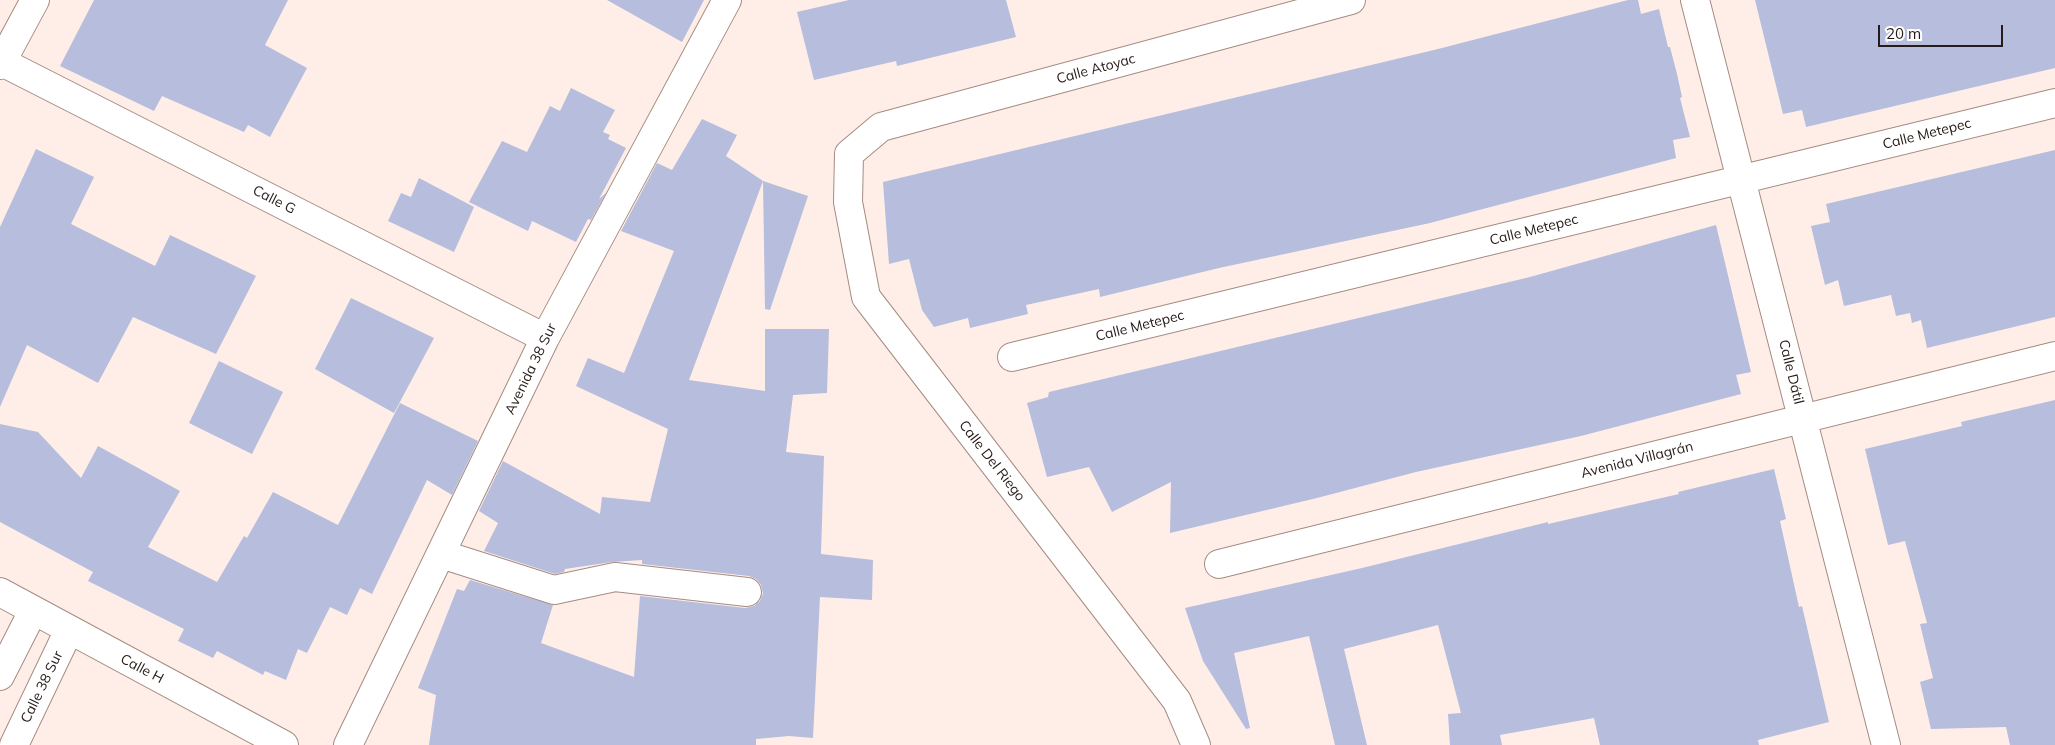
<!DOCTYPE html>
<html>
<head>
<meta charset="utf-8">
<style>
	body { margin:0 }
	#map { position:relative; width:2055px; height:745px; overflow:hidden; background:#ffeee7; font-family:Mulish,sans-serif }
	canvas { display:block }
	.scale { position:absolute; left:1878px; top:25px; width:125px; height:22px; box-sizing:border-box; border:2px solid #251b18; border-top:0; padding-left:6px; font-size:15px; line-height:18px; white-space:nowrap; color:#251b18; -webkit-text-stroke:4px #fff; paint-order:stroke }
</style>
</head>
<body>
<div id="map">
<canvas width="2055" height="745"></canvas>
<div class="scale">20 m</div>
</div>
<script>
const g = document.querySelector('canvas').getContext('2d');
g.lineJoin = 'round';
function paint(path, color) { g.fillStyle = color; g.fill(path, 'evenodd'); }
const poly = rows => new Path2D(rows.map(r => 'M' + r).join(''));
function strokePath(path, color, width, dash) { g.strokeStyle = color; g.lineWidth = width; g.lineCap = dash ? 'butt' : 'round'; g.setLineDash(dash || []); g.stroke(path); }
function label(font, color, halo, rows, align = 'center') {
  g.font = font + ' Mulish,sans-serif'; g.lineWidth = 4.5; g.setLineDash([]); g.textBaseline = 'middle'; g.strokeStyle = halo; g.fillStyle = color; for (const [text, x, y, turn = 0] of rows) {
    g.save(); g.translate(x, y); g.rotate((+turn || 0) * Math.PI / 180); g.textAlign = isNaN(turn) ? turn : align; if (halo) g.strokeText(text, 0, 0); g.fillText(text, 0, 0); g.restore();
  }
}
const building = poly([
	[94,0,288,0,265,45,307,68,270,137,248,125,244,132,162,96,154,111,60,66],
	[607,0,704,0,682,42],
	[849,0,1006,0,1016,37,897,66,896,61,814,80,797,12],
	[1628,0,1638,0,1641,14,1659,9,1668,47,1670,47,1677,74,1682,97,1680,98,1690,137,1673,140,1676,158,1430,223,1219,268,1100,297,1099,289,1026,305,1028,314,970,328,968,318,934,327,922,310,909,259,889,264,883,182,1438,49],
	[1755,0,2055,0,2055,68,1806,127,1802,110,1783,114],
	[571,88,615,110,603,132,610,135,608,139,626,148,599,199,606,193,591,220,588,219,576,242,532,221,528,231,469,202,502,141,527,152,550,106,560,111],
	[702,119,737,135,726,156,763,181,808,196,770,310,765,309,763,181,689,380,765,391,765,329,829,329,827,393,793,395,786,452,824,456,821,554,873,560,872,600,820,597,813,738,789,736,756,739,756,745,429,745,436,695,418,688,457,589,464,591,470,580,553,605,541,643,634,677,640,596,745,608,754,606,760,601,763,593,761,585,756,579,749,576,642,564,642,560,612,562,565,569,564,572,555,574,484,551,498,523,479,511,503,461,600,514,602,497,650,502,668,429,576,386,588,358,624,373,674,251,621,231,657,163,672,170],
	[36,149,94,177,71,224,155,266,170,235,256,276,216,354,133,317,98,383,27,345,0,407,0,227],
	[2055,150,2055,317,1927,348,1921,320,1912,323,1910,313,1896,316,1891,295,1844,306,1838,280,1825,285,1811,226,1830,222,1826,204],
	[419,178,474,207,454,252,388,221,401,193,411,197],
	[1716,225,1751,372,1736,375,1741,394,1581,436,1416,472,1317,498,1170,533,1171,482,1112,512,1089,467,1047,477,1027,403,1048,397,1049,392,1530,277],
	[351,298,434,338,394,413,315,369],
	[219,361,283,392,252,454,189,423],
	[2055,400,2055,745,2010,745,2006,727,1931,729,1920,682,1933,678,1920,624,1927,623,1905,541,1888,545,1865,449,1962,426,1961,422],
	[400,403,478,441,452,495,427,480,372,594,360,588,347,615,330,607,307,653,298,649,286,680,265,671,263,675,217,651,213,658,178,641,184,629,88,581,93,572,0,522,0,424,38,432,81,478,98,446,180,491,148,547,217,582,244,536,247,538,273,492,338,525],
	[1774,469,1786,519,1780,521,1799,607,1802,606,1829,722,1758,740,1759,745,1600,745,1594,718,1500,735,1502,745,1450,745,1448,714,1461,713,1438,625,1344,649,1367,745,1335,745,1309,636,1234,653,1250,728,1246,729,1203,661,1185,608,1362,568,1548,522,1548,524,1679,494,1678,492]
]);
const street = poly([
	[1695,0,1886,745],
	[2,62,545,338],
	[0,65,35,0],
	[1012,357,2055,103],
	[441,554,554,590,615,577,747,592],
	[1219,564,2055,356],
	[0,592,284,745],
	[0,676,33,611],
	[14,745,69,630],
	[348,745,545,338,727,0],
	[1196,745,1177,701,866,297,848,202,849,154,881,127,1351,0]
]);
const streetNames = [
	["Calle Atoyac",1096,69,-15],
	["Calle Metepec",1927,134,-14],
	["Calle G",274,200,27],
	["Calle Metepec",1534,230,-14],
	["Calle Metepec",1140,326,-14],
	["Avenida 38 Sur",531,369,-64],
	["Calle Dátil",1791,372,76],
	["Avenida Villagrán",1637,460,-14],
	["Calle Del Riego",992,461,52],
	["Calle H",142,669,28],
	["Calle 38 Sur",42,687,-64]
];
paint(building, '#b6bddd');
strokePath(street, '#a58c82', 30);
strokePath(street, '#fff', 28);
label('14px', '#251b18', '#fff', streetNames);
</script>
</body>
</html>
